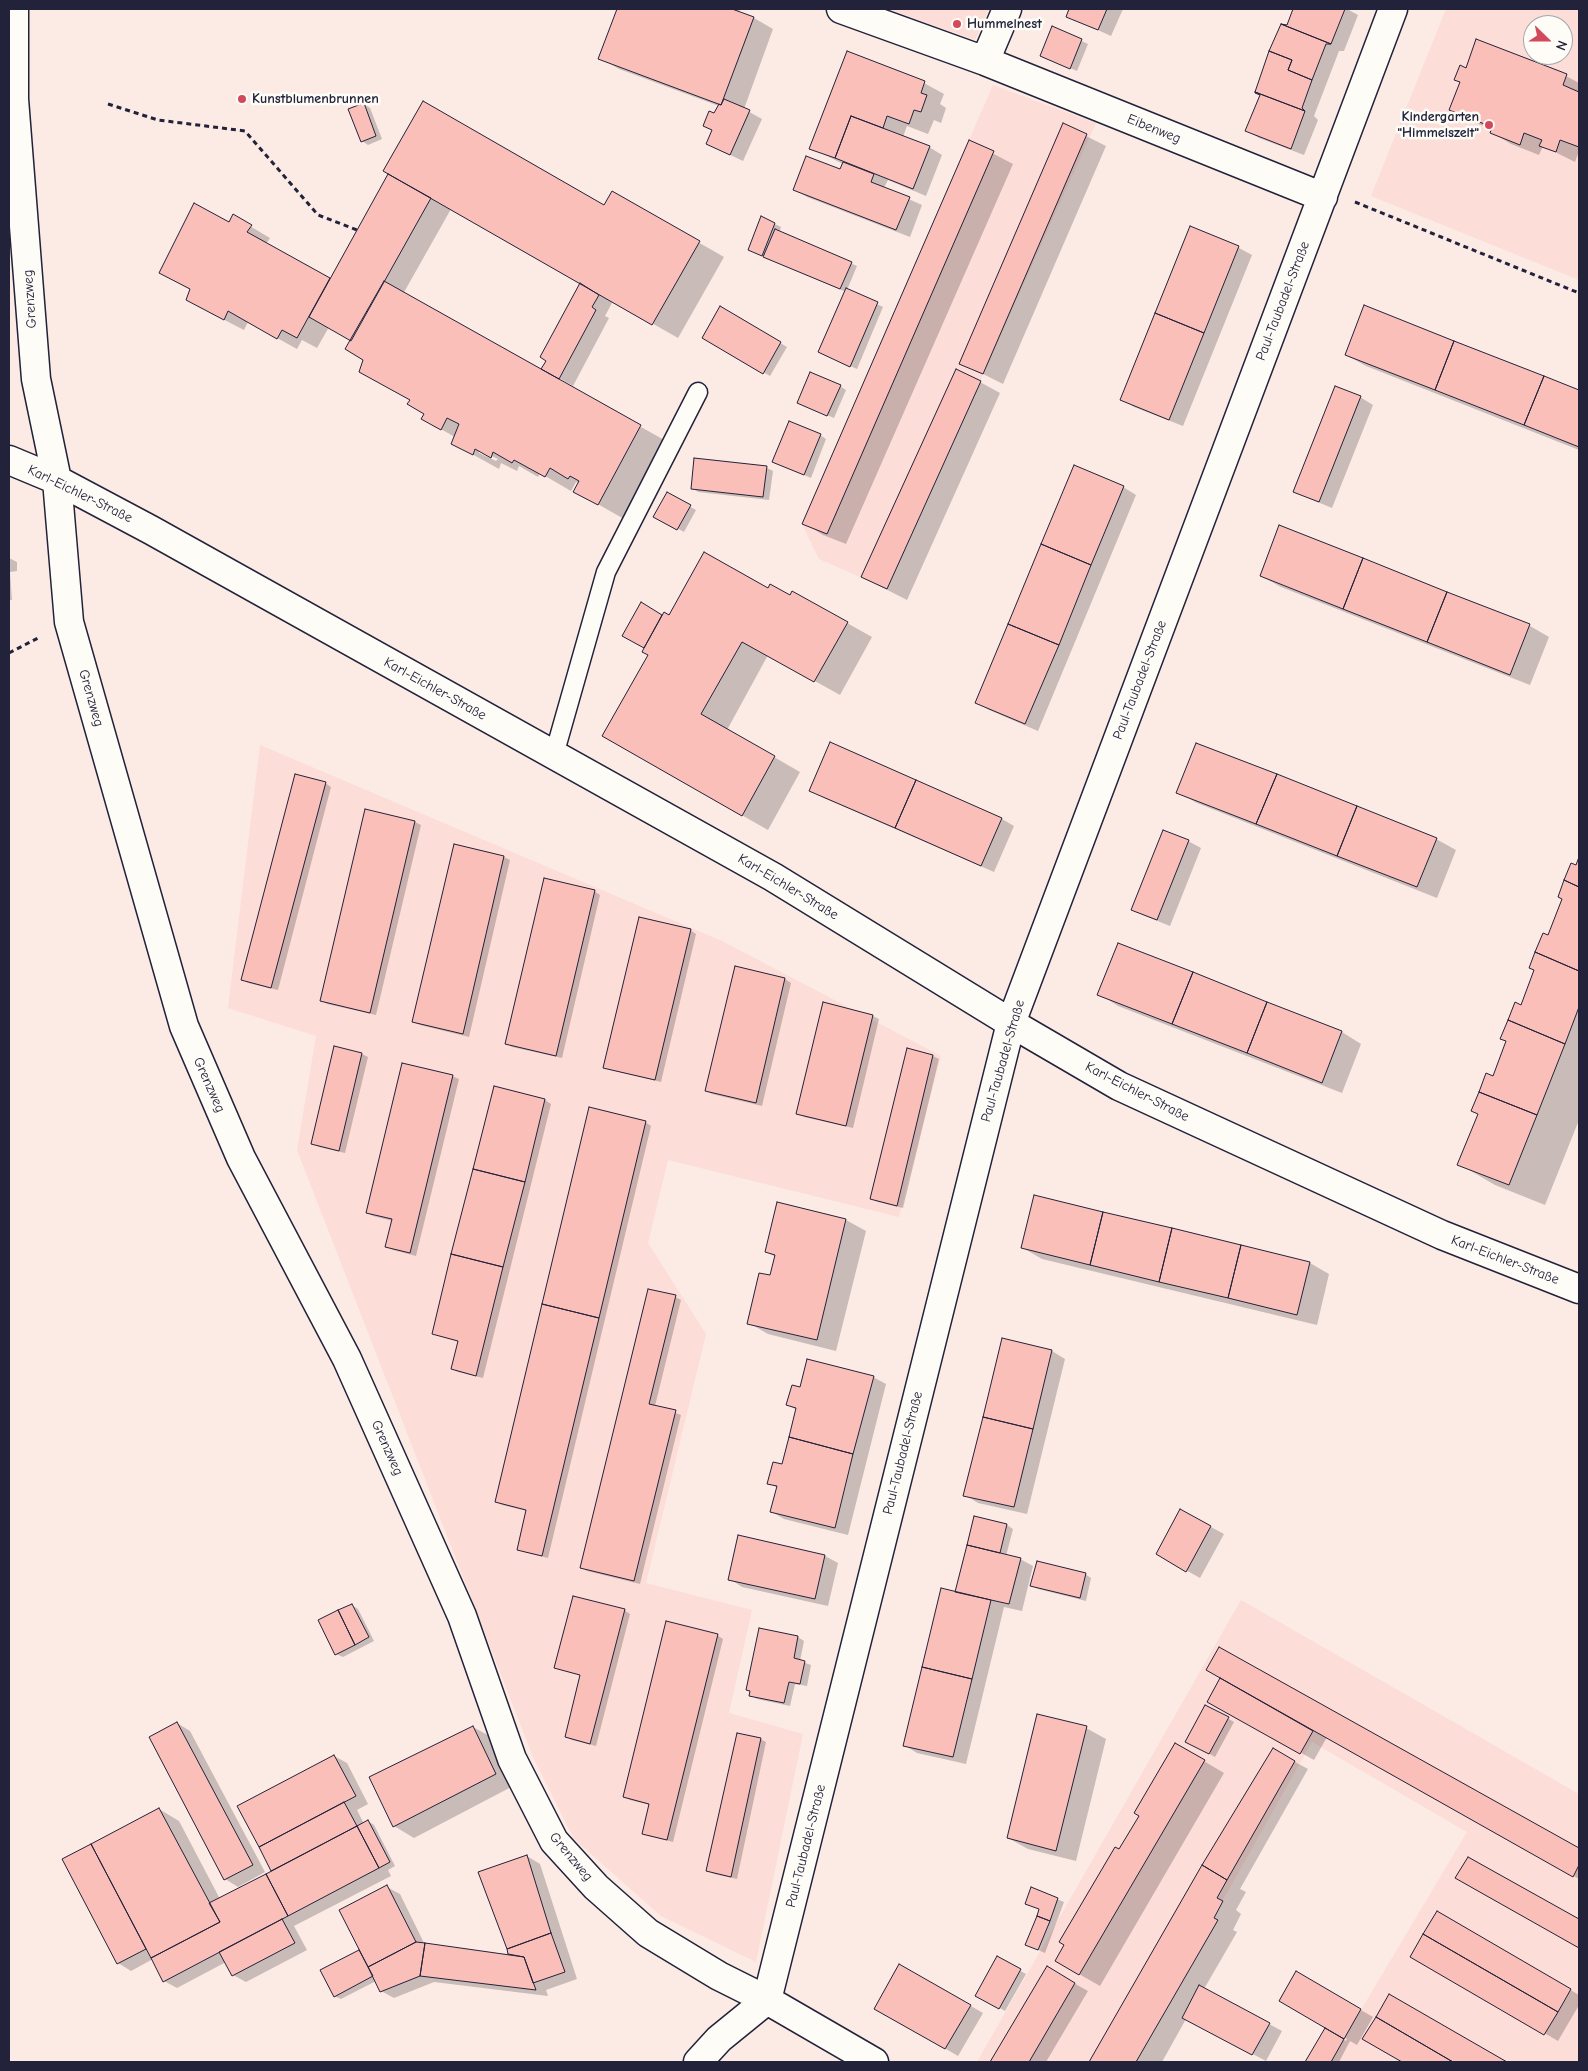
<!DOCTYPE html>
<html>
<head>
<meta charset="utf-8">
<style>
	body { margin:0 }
	#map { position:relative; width:1588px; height:2071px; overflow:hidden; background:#fceae5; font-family:"Comic Neue",sans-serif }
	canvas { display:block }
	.frame { position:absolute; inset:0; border:10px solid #22223b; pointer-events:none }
	.north { position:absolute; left:1523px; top:15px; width:50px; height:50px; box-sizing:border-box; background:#fdfcf7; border:1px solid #a5a5ac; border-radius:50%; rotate:112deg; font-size:14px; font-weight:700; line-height:20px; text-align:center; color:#22223b }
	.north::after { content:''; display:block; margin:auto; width:18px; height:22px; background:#d1495b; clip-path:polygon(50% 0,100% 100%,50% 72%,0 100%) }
</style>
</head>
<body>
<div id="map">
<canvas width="1588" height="2071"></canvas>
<div class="frame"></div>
<div class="north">N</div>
</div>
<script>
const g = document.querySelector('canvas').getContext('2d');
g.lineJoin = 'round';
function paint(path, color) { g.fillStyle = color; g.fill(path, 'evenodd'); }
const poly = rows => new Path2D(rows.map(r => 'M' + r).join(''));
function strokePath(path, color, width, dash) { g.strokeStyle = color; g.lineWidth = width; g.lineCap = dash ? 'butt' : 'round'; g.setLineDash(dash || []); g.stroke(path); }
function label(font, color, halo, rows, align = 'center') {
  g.font = font + ' "Comic Neue",sans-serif'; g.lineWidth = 5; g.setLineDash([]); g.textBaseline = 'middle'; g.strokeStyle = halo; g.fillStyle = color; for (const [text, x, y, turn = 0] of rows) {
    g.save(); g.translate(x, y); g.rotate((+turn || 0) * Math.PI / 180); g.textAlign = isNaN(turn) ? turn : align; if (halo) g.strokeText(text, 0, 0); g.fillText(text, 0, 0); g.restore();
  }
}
const built = poly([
	[888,9,989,9,975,40],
	[1446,9,1579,9,1579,280,1371,196],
	[1533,25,1563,25,1563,55,1533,55],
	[993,85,1096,123,887,589,819,559,802,524],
	[260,745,722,941,941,1056,899,1217,668,1160,648,1243,706,1334,646,1583,752,1610,729,1713,803,1734,756,1962,661,1916,574,1839,533,1757,297,1150,316,1036,228,1008],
	[1241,1600,1579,1794,1579,2062,1330,2062,1467,1832,1312,1742,1132,2062,977,2062]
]);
const shadow = poly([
	[618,9,740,9,739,13,754,18,773,29,744,109,762,119,743,161,707,144,713,131,715,115,719,106,619,69,600,58],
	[1070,9,1123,9,1111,36,1067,16],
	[1294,9,1347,9,1358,15,1344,51,1339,51,1314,116,1318,120,1304,155,1259,138,1247,131,1261,96,1256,93],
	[1053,28,1088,44,1077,71,1048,59],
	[1477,41,1566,76,1579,83,1579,151,1575,162,1543,146,1539,155,1511,144,1491,132,1493,129,1470,121,1451,109],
	[847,53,924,83,944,94,940,104,946,108,941,123,934,120,928,134,907,126,903,137,929,147,942,155,926,196,888,180,884,188,922,205,910,237,807,197,794,189,841,171,843,164,811,148],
	[364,104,370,108,382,139,368,145,362,141],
	[1064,125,1106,146,1003,384,961,363],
	[969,141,1013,164,846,544,823,535,804,523],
	[390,174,605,207,612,193,724,257,678,338,613,301,605,316,609,318,573,386,543,369,581,283,451,209,403,294,666,441,624,519,575,491,579,483,576,482,571,491,540,473,538,477,519,466,517,471,501,463,499,469,452,443,455,437,423,419,426,413,365,359,352,340,329,327,317,348,302,340,297,349,248,322,244,330,207,311,191,290,180,284,233,216,270,238,266,244,330,280],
	[479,450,498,459,496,461,479,453],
	[762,218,781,227,779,233,857,266,847,290,883,307,857,369,826,355,846,292,756,253],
	[1191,228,1239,248,1252,255,1183,426,1134,407,1121,399],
	[1365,307,1579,391,1579,450,1366,366,1346,355],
	[720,308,787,347,770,376,704,338],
	[980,382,1000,393,907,600,862,577],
	[840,386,846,390,834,418,805,406],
	[1360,397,1373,405,1332,508,1308,498,1295,491],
	[820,435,826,439,811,478,773,462],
	[767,468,773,471,769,500,698,492,692,488],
	[1123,487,1136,495,1038,731,989,710,977,703],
	[667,494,696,510,684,532,655,516],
	[1280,527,1530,626,1549,637,1530,685,1281,587,1261,576],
	[9,548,9,558,17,562,17,571,10,572,12,600,9,600],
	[769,590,847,623,872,637,840,695,768,655,727,730,800,772,768,830,694,788,650,654,645,648,624,635,642,604,663,616,669,617],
	[325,783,331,787,278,990,248,983,242,979],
	[811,790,1002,819,1014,826,994,872,824,798],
	[1177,792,1436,839,1456,850,1437,898,1197,803],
	[415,822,421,825,376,1015,327,1004,321,1000],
	[1188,841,1201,848,1170,926,1145,916,1132,909],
	[454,845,504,857,510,860,469,1037,420,1025,413,1022],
	[1579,860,1579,1120,1545,1205,1495,1185,1459,1164],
	[594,891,600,895,562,1058,512,1047,506,1043],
	[690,930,696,934,661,1082,611,1070,605,1067],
	[1118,945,1342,1032,1361,1044,1342,1093,1118,1006,1099,994],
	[736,967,785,979,791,983,762,1106,712,1094,706,1091],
	[824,1004,873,1016,879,1019,853,1128,804,1117,798,1113],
	[908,1050,933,1056,939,1059,903,1208,878,1202,872,1199],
	[362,1054,368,1057,345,1153,319,1147,313,1143],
	[452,1076,459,1079,416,1256,393,1250,387,1247,393,1221,373,1216,367,1213],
	[494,1088,545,1100,551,1104,483,1378,458,1372,452,1369,459,1342,433,1334],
	[645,1122,651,1126,548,1558,524,1552,518,1549,527,1511,502,1505,496,1502],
	[1035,1196,1310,1263,1329,1274,1317,1325,1042,1259,1023,1248],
	[778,1204,846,1220,866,1231,836,1351,768,1334,749,1323,771,1277,776,1257,766,1252],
	[675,1297,681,1300,655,1406,681,1415,640,1584,587,1571,581,1567],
	[1003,1340,1052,1351,1065,1359,1027,1514,978,1503,965,1495],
	[873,1377,886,1384,848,1535,784,1519,772,1512,778,1488,768,1483,783,1466,797,1410,788,1405,801,1388],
	[1181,1511,1224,1534,1200,1578,1157,1554],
	[975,1518,1007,1525,1013,1529,1006,1556,1020,1559,1033,1566,1022,1611,1004,1607,966,1764,917,1753,904,1745,956,1593],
	[825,1556,838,1563,828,1606,742,1587,730,1579],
	[1085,1574,1091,1578,1086,1601,1038,1589,1032,1586],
	[352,1605,358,1609,374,1641,343,1657,336,1654],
	[624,1610,630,1614,596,1746,572,1740,566,1737,581,1676,556,1668],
	[717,1635,723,1639,673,1842,649,1836,643,1833,650,1805,630,1800,624,1797],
	[798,1637,804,1641,800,1661,811,1665,807,1686,795,1684,790,1706,757,1699,751,1696],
	[1220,1649,1579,1850,1579,1879,1327,1737,1314,1760,1208,1701,1222,1678],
	[1206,1706,1234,1722,1215,1757,1187,1741],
	[177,1723,190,1731,265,1872,238,1887,225,1879],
	[473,1727,493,1738,515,1785,414,1838,394,1826],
	[1086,1728,1106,1739,1076,1861,1028,1849,1008,1838],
	[760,1739,766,1742,737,1879,714,1874,708,1871],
	[1175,1744,1224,1773,1100,1986,1056,1961,1140,1816],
	[1273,1750,1308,1769,1240,1889,1246,1892,1236,1910,1241,1914,1233,1930,1237,1932,1204,1989,1282,2031,1266,2061,1186,2019,1162,2062,1091,2062,1203,1866],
	[334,1756,347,1763,368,1804,357,1810,364,1824,368,1821,374,1825,395,1866,388,1870,391,1876,294,1926,307,1950,246,1982,233,1975,226,1962,177,1988,164,1981,153,1959,131,1971,118,1963,63,1860,159,1809,179,1821,220,1899,273,1871,238,1806],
	[527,1856,540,1864,577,1979,546,1990,548,1996,434,1982,394,1998,381,1991,376,1981,341,1999,334,1996,322,1971,361,1951,387,1887,400,1894,425,1945,510,1955,480,1873],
	[1032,1889,1064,1902,1045,1953,1027,1945,1040,1910],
	[1438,1912,1579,1995,1579,2005,1558,2041,1412,1956],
	[998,1958,1026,1974,1005,2011,977,1995],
	[899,1965,983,2013,958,2056,875,2008],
	[1047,1968,1088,1991,1046,2062,991,2062],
	[1297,1973,1373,2017,1357,2045,1350,2041,1339,2062,1306,2062,1325,2030,1346,2041,1347,2039,1280,2001],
	[1390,1995,1504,2062,1404,2062,1364,2039]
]);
const building = poly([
	[617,9,732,9,754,17,721,105,598,59,617,9],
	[1069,9,1107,9,1098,30,1066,17,1069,9],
	[1293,9,1345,9,1331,44,1281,24,1287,25,1293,9],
	[1281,24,1331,44,1326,44,1312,80,1288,70,1292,60,1269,51,1281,24],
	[1052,26,1082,39,1070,69,1040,56,1052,26],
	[1476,39,1567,74,1563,85,1579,92,1579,147,1560,140,1556,152,1539,146,1542,140,1524,133,1520,145,1490,133,1492,127,1449,110,1460,82,1454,80,1460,65,1466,68,1476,39],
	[847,51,925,81,921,93,927,95,921,112,914,110,909,124,887,116,883,128,851,116,835,158,809,149,847,51],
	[1269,51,1292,60,1288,70,1312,80,1302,108,1305,111,1255,92,1269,51],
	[1255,92,1305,111,1291,149,1245,131,1260,95,1255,93,1255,92],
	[724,99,750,110,730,155,706,144,712,130,703,126,709,111,714,113,719,104,721,105,724,99],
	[423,101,604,205,612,191,700,241,652,325,383,171,423,101],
	[364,103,376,136,361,142,348,109,364,103],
	[851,116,930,146,913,189,835,158,851,116],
	[1063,123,1087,134,983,374,959,364,1063,123],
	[969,140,994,151,827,534,802,524,969,140],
	[806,156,840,169,843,162,874,174,871,182,910,197,896,230,793,190,806,156],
	[388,174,431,198,351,341,309,317,388,174],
	[194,203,229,222,233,214,252,225,247,232,330,278,297,338,282,330,277,339,228,311,224,320,186,300,190,289,159,273,194,203],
	[761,216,775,223,762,256,748,250,761,216],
	[1190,226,1239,246,1204,333,1155,313,1190,226],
	[775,229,852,262,840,289,763,257,775,229],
	[384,281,641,425,598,505,573,492,579,481,570,476,568,479,550,468,545,477,514,460,512,463,493,452,491,458,475,449,473,455,451,444,459,424,447,418,441,430,421,419,424,414,407,404,410,400,359,372,363,360,345,349,384,281],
	[580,283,599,295,592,307,596,310,559,379,541,369,546,361,540,357,580,283],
	[846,288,878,302,850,367,818,352,846,288],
	[1364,305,1454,341,1435,390,1345,355,1364,305],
	[720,306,781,342,763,374,702,338,720,306],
	[1155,313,1204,333,1169,420,1120,400,1155,313],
	[1454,341,1544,376,1524,425,1435,390,1454,341],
	[956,369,981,381,887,589,861,577,956,369],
	[810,372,841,385,827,416,797,403,810,372],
	[1544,376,1579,390,1579,447,1524,425,1544,376],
	[1335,386,1361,396,1319,502,1293,492,1335,386],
	[789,421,821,434,804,475,772,462,789,421],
	[694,458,767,466,763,497,691,489,694,458],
	[1074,465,1124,486,1091,565,1041,544,1074,465],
	[667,492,691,505,677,530,653,517,667,492],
	[1279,525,1363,558,1343,609,1260,576,1279,525],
	[1041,544,1091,565,1059,645,1008,624,1041,544],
	[704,552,768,588,770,584,790,595,792,591,848,622,814,682,742,642,701,714,775,756,742,816,602,736,648,655,642,652,644,648,664,612,669,615,704,552],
	[1363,558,1447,592,1427,642,1343,609,1363,558],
	[1447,592,1530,624,1510,675,1427,642,1447,592],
	[641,602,662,615,644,648,622,636,641,602],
	[1008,624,1059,645,1025,724,975,703,1008,624],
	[830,742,916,780,895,828,809,791,830,742],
	[1196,743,1277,774,1256,824,1176,793,1196,743],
	[295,774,326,782,271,988,241,980,295,774],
	[1277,774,1357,806,1337,856,1256,824,1277,774],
	[916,780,1002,818,981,866,895,828,916,780],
	[1357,806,1437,838,1417,887,1337,856,1357,806],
	[365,809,415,821,370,1013,320,1001,365,809],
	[1163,830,1189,840,1157,920,1131,910,1163,830],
	[454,844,504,856,463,1034,412,1022,454,844],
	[1579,857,1579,887,1564,880,1571,863,1576,865,1579,857],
	[544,878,595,890,556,1056,505,1044,544,878],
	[1564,880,1579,887,1579,971,1535,952,1543,933,1548,935,1562,899,1558,897,1564,880],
	[639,917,691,929,655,1080,603,1068,639,917],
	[1118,943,1193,972,1172,1024,1097,995,1118,943],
	[1535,952,1579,971,1579,1007,1565,1044,1508,1020,1515,1002,1521,1005,1534,970,1529,968,1535,952],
	[735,966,785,978,756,1103,705,1091,735,966],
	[1193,972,1267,1002,1247,1053,1172,1024,1193,972],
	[823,1002,873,1015,846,1126,796,1114,823,1002],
	[1267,1002,1342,1031,1322,1083,1247,1053,1267,1002],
	[1508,1020,1565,1044,1537,1115,1479,1092,1486,1073,1493,1076,1506,1041,1500,1039,1508,1020],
	[334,1046,362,1053,339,1151,311,1144,334,1046],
	[907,1048,933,1055,897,1206,870,1199,907,1048],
	[402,1063,453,1075,410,1253,385,1247,392,1219,366,1213,402,1063],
	[494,1086,545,1099,525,1182,473,1169,494,1086],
	[1479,1092,1537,1115,1509,1185,1457,1165,1478,1114,1471,1111,1479,1092],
	[589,1107,646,1121,599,1318,542,1304,589,1107],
	[473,1169,525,1182,503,1267,451,1254,473,1169],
	[1034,1195,1103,1212,1090,1265,1021,1248,1034,1195],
	[777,1202,846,1219,817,1340,747,1324,759,1273,770,1275,775,1255,765,1252,777,1202],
	[1103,1212,1172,1228,1159,1282,1090,1265,1103,1212],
	[1172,1228,1241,1245,1228,1298,1159,1282,1172,1228],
	[1241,1245,1310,1262,1297,1315,1228,1298,1241,1245],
	[451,1254,503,1267,476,1376,451,1369,458,1341,432,1334,451,1254],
	[648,1289,676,1295,649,1404,676,1410,634,1581,580,1568,648,1289],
	[542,1304,599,1318,542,1556,517,1550,526,1510,495,1502,542,1304],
	[1002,1338,1052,1350,1033,1429,983,1417,1002,1338],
	[807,1359,874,1376,853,1454,789,1437,796,1408,786,1405,792,1385,800,1387,807,1359],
	[983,1417,1033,1429,1014,1507,963,1496,983,1417],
	[789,1437,853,1454,835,1528,770,1512,777,1486,767,1484,773,1462,782,1464,789,1437],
	[1180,1509,1211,1526,1186,1572,1156,1554,1180,1509],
	[974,1516,1007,1524,1000,1553,967,1545,974,1516],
	[738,1535,825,1555,815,1599,728,1580,738,1535],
	[967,1545,1021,1558,1009,1604,955,1592,967,1545],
	[1037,1561,1086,1573,1080,1598,1030,1586,1037,1561],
	[941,1588,991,1600,972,1679,922,1667,941,1588],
	[573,1596,625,1609,590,1744,565,1737,580,1675,554,1668,573,1596],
	[352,1604,369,1637,355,1645,338,1610,352,1604],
	[338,1610,355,1645,335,1655,318,1620,338,1610],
	[666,1621,718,1634,667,1840,642,1834,649,1804,623,1797,666,1621],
	[759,1628,798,1636,794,1658,805,1661,800,1684,789,1682,784,1703,749,1696,750,1691,746,1690,759,1628],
	[1219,1647,1579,1848,1579,1865,1573,1877,1206,1670,1219,1647],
	[922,1667,972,1679,953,1757,903,1746,922,1667],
	[1220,1678,1313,1731,1300,1754,1207,1702,1220,1678],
	[1205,1705,1229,1717,1209,1754,1185,1742,1205,1705],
	[1037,1714,1087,1726,1056,1851,1007,1838,1037,1714],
	[177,1722,253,1865,224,1880,149,1737,177,1722],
	[473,1726,496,1774,393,1827,369,1777,473,1726],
	[737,1733,761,1738,731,1877,706,1871,737,1733],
	[1175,1743,1205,1760,1079,1975,1055,1961,1064,1945,1059,1942,1115,1847,1119,1849,1139,1816,1134,1813,1175,1743],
	[1273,1748,1295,1761,1227,1880,1202,1865,1273,1748],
	[334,1755,356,1796,259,1847,237,1806,334,1755],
	[344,1802,357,1826,271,1871,259,1847,344,1802],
	[159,1808,220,1922,151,1958,91,1844,159,1808],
	[368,1820,390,1862,379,1868,357,1826,368,1820],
	[357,1826,379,1868,288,1916,266,1874,357,1826],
	[91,1844,146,1949,117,1964,62,1859,91,1844],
	[527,1855,551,1933,507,1949,478,1872,527,1855],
	[1468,1857,1579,1919,1579,1948,1455,1878,1468,1857],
	[1202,1865,1227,1880,1217,1898,1223,1901,1214,1918,1218,1920,1136,2062,1089,2062,1202,1865],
	[266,1874,288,1916,163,1982,151,1958,220,1922,209,1903,266,1874],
	[387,1885,416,1942,368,1967,339,1910,387,1885],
	[1031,1887,1058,1898,1050,1921,1037,1916,1039,1909,1025,1904,1031,1887],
	[1437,1911,1571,1989,1558,2012,1423,1934,1437,1911],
	[1037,1916,1050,1921,1038,1950,1025,1945,1037,1916],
	[282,1919,295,1943,232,1976,219,1952,282,1919],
	[551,1933,565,1972,533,1983,524,1957,508,1954,507,1949,551,1933],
	[1423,1934,1558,2012,1544,2035,1410,1957,1423,1934],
	[416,1942,425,1943,420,1976,380,1992,368,1967,416,1942],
	[425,1943,524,1957,536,1990,420,1976,425,1943],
	[359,1950,373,1976,334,1997,320,1970,359,1950],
	[997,1956,1021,1969,999,2009,975,1996,997,1956],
	[899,1964,971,2005,945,2049,874,2009,899,1964],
	[1047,1966,1075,1983,1029,2062,990,2062,1047,1966],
	[1296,1971,1361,2009,1344,2039,1279,2001,1296,1971],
	[1199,1985,1270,2023,1252,2055,1182,2018,1199,1985],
	[1389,1994,1507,2062,1453,2062,1376,2017,1389,1994],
	[1376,2017,1453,2062,1402,2062,1362,2039,1376,2017],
	[1325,2028,1344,2039,1331,2062,1305,2062,1325,2028]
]);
const path = poly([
	[108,104,158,120,245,131,318,215,357,230],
	[1355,202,1579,293],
	[9,653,40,637]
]);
const lane = poly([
	[554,755,606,572,698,392]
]);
const street = poly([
	[14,9,14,99,36,379,57,480,69,622,184,1026,241,1158,347,1359,462,1616,512,1759,554,1841,596,1887,648,1933,719,1976,767,2000,874,2062],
	[841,9,985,61,1323,197],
	[985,61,1007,9],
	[9,460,57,480,151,530,773,877,1011,1023,1119,1086,1442,1235,1579,1289],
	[698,2062,719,2039,767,2000,1011,1023,1393,9]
]);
const markers = [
	[957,24,5,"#d1495b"],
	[242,99,5,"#d1495b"],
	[1489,125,5,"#d1495b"]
];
const poiNames = [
	["Hummelnest",967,24],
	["Kunstblumenbrunnen",252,99],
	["Kindergarten",1479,117,"right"],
	["\"Himmelszelt\"",1479,133,"right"]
];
const streetNames = [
	["Eibenweg",1154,129,22],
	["Grenzweg",30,299,-94],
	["Paul-Taubadel-Straße",1283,301,-69],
	["Karl-Eichler-Straße",80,494,26],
	["Paul-Taubadel-Straße",1140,680,-69],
	["Karl-Eichler-Straße",435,689,29],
	["Grenzweg",91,698,74],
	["Karl-Eichler-Straße",788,887,31],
	["Paul-Taubadel-Straße",1003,1061,-74],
	["Grenzweg",209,1085,66],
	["Karl-Eichler-Straße",1137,1092,27],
	["Karl-Eichler-Straße",1505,1260,21],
	["Grenzweg",387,1448,66],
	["Paul-Taubadel-Straße",903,1453,-76],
	["Paul-Taubadel-Straße",806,1846,-76],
	["Grenzweg",571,1857,50]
];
paint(built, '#fcddd8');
paint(shadow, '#0003');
paint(building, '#fbbfba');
strokePath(building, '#22223b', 1);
strokePath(lane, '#22223b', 21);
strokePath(street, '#22223b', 31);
strokePath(path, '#22223b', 3, [5, 4]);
strokePath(lane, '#fdfcf7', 18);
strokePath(street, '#fdfcf7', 28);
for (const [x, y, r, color] of markers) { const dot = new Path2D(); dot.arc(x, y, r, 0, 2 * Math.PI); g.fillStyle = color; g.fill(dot); strokePath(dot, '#fdfcf7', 2); }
label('bold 14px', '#22223b', '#fdfcf7', poiNames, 'left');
label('14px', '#22223b', '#fdfcf7', streetNames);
</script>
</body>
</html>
